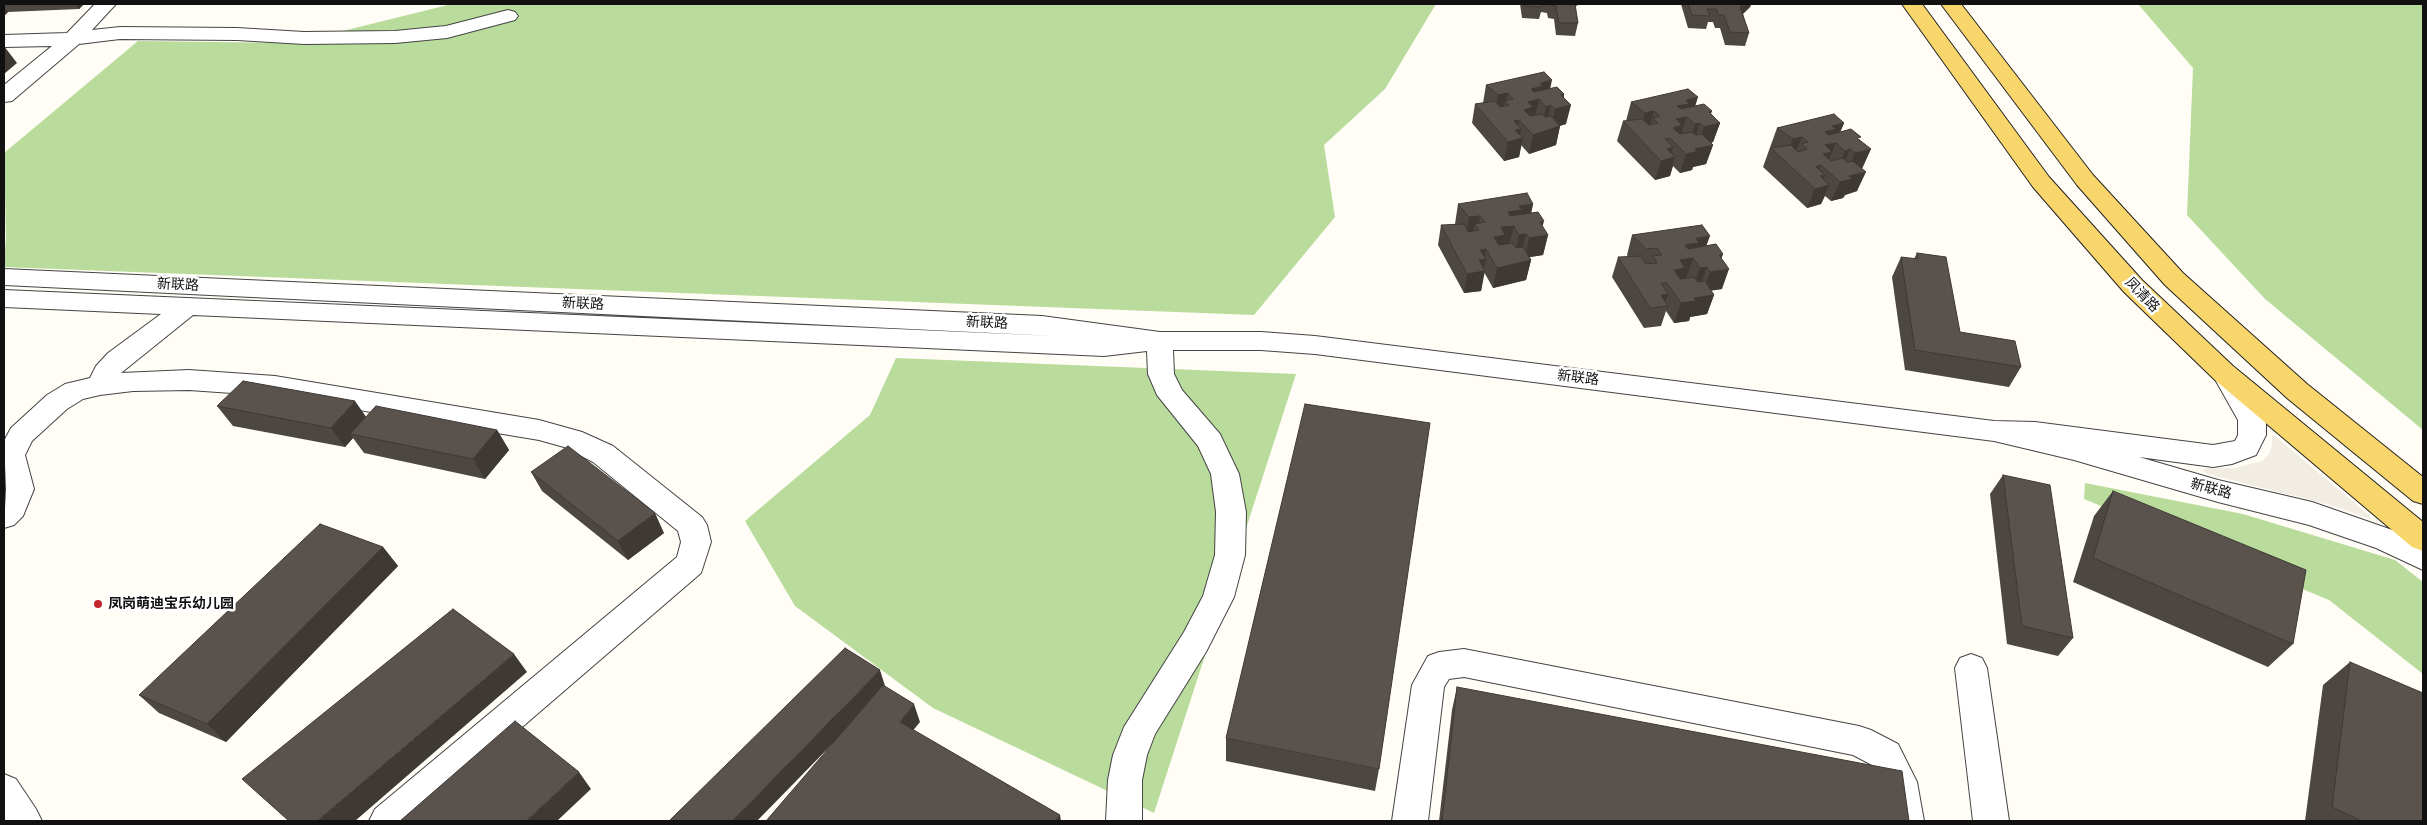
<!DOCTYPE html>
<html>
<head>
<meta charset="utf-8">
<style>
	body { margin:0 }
	#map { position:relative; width:2427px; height:825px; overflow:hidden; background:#fffdf5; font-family:"PT Serif",serif }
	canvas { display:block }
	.frame { position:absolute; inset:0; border:5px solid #111; pointer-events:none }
</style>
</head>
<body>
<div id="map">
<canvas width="2427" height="825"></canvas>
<div class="frame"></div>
</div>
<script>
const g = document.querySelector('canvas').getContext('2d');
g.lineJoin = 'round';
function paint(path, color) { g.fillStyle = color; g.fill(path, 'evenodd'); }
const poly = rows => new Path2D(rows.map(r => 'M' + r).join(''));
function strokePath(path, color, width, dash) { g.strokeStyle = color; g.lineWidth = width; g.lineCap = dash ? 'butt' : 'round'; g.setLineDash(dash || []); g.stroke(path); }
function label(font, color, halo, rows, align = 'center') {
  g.font = font + ' "PT Serif","Noto Sans SC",serif'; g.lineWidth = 5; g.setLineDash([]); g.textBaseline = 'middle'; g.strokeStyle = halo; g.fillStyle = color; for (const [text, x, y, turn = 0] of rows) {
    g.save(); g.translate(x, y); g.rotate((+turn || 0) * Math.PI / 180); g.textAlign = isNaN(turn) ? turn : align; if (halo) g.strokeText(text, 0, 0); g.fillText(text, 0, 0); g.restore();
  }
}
const forest = poly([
	[452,4,1436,4,1385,89,1324,145,1335,217,1254,315,4,267,6,238,4,153,138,41,294,43],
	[2138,4,2423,4,2423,430,2265,299,2187,215,2193,68],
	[896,358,1296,374,1154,813,933,708,795,606,745,521,870,415],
	[2085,483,2243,514,2395,560,2423,582,2423,674,2329,600,2084,499]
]);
const plaza = poly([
	[2274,435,2371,517,2370,519,2330,505,2208,474,2202,471,2206,468,2236,468,2262,461,2269,454,2272,445,2272,436]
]);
const minor = poly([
	[95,4,116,4,92,30,120,27,237,28,304,32,395,31,446,26,508,10,515,12,518,16,515,20,447,38,395,43,304,44,237,40,120,39,79,44,12,101,4,102,4,85,52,46,4,47,4,35,67,33,95,4],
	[4,269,1042,316,1160,332,1261,332,1315,336,1994,421,2035,422,2213,445,2235,441,2238,435,2238,420,2212,374,2216,367,2225,364,2234,367,2253,394,2266,420,2266,435,2256,455,2232,464,2213,467,2139,457,2218,480,2312,502,2398,532,2423,544,2423,570,2376,548,2309,525,2218,502,2074,460,1994,441,1315,354,1261,350,1173,350,1174,374,1182,390,1220,434,1239,474,1246,512,1245,555,1234,597,1206,652,1155,734,1147,755,1142,780,1142,821,1106,821,1108,780,1113,755,1124,727,1184,632,1203,596,1215,555,1216,512,1211,474,1198,446,1157,395,1148,374,1147,351,1104,356,193,315,121,373,189,370,275,376,539,420,582,432,613,446,702,517,707,525,711,542,701,573,413,821,369,821,375,809,677,557,681,542,678,531,593,462,564,447,539,440,275,396,189,390,133,391,100,395,83,399,67,409,32,441,25,455,34,489,23,516,14,525,4,528,6,489,4,441,11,428,47,395,65,384,90,378,96,366,108,353,161,314,4,307,4,290,1055,336,4,285,4,269],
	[1464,649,1859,726,1871,730,1898,744,1917,782,1924,821,1888,821,1883,784,1874,766,1853,755,1464,677,1449,679,1444,687,1428,821,1392,821,1412,685,1428,656,1439,652,1464,649],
	[1971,654,1982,658,1987,668,2009,821,1973,821,1955,668,1960,658,1971,654],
	[4,774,16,779,36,809,42,821,4,821,4,774]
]);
const major = poly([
	[1902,4,1922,4,2049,177,2142,280,2233,366,2423,522,2423,551,2412,547,2215,380,2124,292,2033,187,1902,4],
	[1941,4,1961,4,2093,175,2183,273,2307,384,2423,477,2423,504,2413,501,2287,398,2165,285,2077,185,1941,4]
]);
const wall = poly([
	[4,4,84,4,79,9,8,12,4,16],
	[1520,4,1579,4,1575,7,1578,23,1575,36,1556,35,1554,19,1548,18,1547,13,1541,12,1539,19,1522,18],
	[1681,4,1751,4,1750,7,1743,14,1749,33,1745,46,1725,45,1720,28,1715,28,1713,22,1708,22,1706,29,1688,28],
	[1486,85,1550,88,1564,94,1564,97,1566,124,1560,126,1556,145,1529,154,1521,145,1519,157,1504,161,1472,123,1475,104,1483,103],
	[1631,102,1695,106,1711,114,1720,123,1713,142,1711,143,1713,145,1706,164,1693,167,1692,170,1680,173,1673,166,1670,176,1655,180,1617,141,1623,121,1626,121],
	[1844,123,1840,132,1860,140,1862,169,1857,191,1845,195,1843,198,1831,201,1825,196,1821,204,1807,208,1763,167,1777,128],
	[1458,204,1533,204,1531,213,1542,227,1548,235,1543,255,1529,257,1531,260,1526,280,1493,288,1484,272,1481,291,1464,293,1438,245,1441,225,1455,225,1455,224],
	[1632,235,1707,246,1723,254,1721,258,1722,289,1711,290,1714,295,1707,314,1690,317,1689,321,1674,323,1666,311,1661,326,1644,328,1612,277,1618,257,1628,257,1627,255],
	[1917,253,1960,332,2021,367,2009,387,1905,370,1892,277,1901,257,1914,259],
	[217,406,366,417,497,430,509,450,485,479,364,453,353,438,345,447,233,426],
	[531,472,664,533,628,560,542,491],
	[2003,475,2073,638,2058,656,2007,644,1990,494],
	[2113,491,2293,644,2268,667,2073,582,2094,516],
	[383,547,398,566,226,742,159,713,139,695],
	[2350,662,2423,821,2305,821,2323,685],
	[1457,687,1909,821,1439,821,1452,710],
	[1226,738,1379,769,1375,791,1226,761]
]);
const shadedWall = poly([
	[75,4,84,4,79,9],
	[1744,4,1751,4,1750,7,1736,20,1740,7],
	[4,6,8,12,4,16],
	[4,46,17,63,4,74],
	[1552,80,1548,99,1539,99,1535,118,1531,119,1524,110,1531,89,1540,83],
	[1508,93,1506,102,1505,101,1503,113,1495,115,1498,95],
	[1564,94,1561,107,1571,105,1566,124,1551,128,1555,109,1561,95],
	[1698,97,1692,117,1686,118,1681,136,1670,139,1677,106,1686,100],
	[1551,105,1547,124,1542,126,1546,107],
	[1654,111,1649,130,1640,132,1645,113],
	[1712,111,1707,126,1720,123,1713,142,1698,146,1709,112],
	[1519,120,1518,129,1521,129,1519,139,1523,138,1519,157,1504,161,1508,142,1514,121],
	[1700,123,1694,142,1689,144,1695,124],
	[1844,123,1825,169,1821,165,1813,185,1811,185,1825,132,1832,126],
	[1560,126,1556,145,1529,154,1533,135],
	[1802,137,1794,156,1785,158,1793,139],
	[1713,145,1706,164,1693,167,1692,170,1680,173,1686,154,1695,149],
	[1673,147,1669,159,1675,157,1670,176,1655,180,1661,161,1667,149],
	[1850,149,1842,169,1837,170,1845,151],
	[1871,149,1862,169,1847,173,1855,153],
	[1866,172,1857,191,1845,195,1843,198,1831,201,1840,182,1849,176],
	[1825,175,1820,187,1829,185,1821,204,1807,208,1820,176],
	[1533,204,1529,223,1514,226,1509,245,1501,255,1494,237,1501,227,1508,212,1519,206],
	[1480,216,1478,229,1475,224,1473,236,1466,237,1469,217],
	[1544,221,1540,236,1548,235,1543,255,1525,258,1529,238,1540,222],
	[1526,234,1522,253,1515,254,1519,235],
	[1710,236,1703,255,1693,258,1686,278,1679,288,1674,270,1685,245,1696,238],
	[1486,249,1484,260,1486,259,1483,271,1485,271,1481,291,1464,293,1467,274,1480,250],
	[1723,254,1717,271,1729,269,1722,289,1703,292,1710,272,1719,255],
	[1531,260,1526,280,1493,288,1497,268],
	[1707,267,1700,287,1693,288,1700,268],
	[1668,294,1664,306,1661,295],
	[1714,295,1707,314,1690,317,1689,321,1674,323,1681,303,1694,298],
	[355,401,369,421,350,434,353,438,345,447,331,428],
	[497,430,509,450,485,479,473,459],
	[655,513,664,533,628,560,618,541],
	[383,547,398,566,226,742,207,724],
	[514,654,527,672,355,821,317,821],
	[880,670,886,689,757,821,732,821],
	[914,704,920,722,906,739,900,722],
	[579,772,591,789,557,821,526,821],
	[1060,815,1061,821,1055,821]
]);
const building = poly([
	[1524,4,1541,4,1542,7,1524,6,1524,4],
	[1550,4,1575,4,1578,23,1559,23,1556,6,1551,5,1550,4],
	[1688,4,1744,4,1740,7,1749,33,1730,32,1724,15,1718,15,1717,9,1707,9,1710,16,1692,15,1688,4],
	[1544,72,1552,80,1540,83,1543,86,1531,89,1534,92,1557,87,1564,94,1561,95,1571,105,1555,109,1551,105,1546,107,1539,99,1528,102,1533,107,1524,110,1530,116,1542,114,1545,117,1551,116,1560,126,1533,135,1519,120,1514,121,1521,129,1515,130,1523,138,1508,142,1475,104,1495,101,1500,107,1509,105,1505,101,1513,99,1508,93,1498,95,1486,85,1544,72],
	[1688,89,1698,97,1686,100,1689,104,1677,106,1681,109,1704,104,1712,111,1709,112,1720,123,1704,127,1700,123,1695,124,1687,117,1676,119,1682,125,1673,128,1680,134,1692,132,1696,135,1702,134,1713,145,1695,149,1698,151,1686,154,1670,138,1665,139,1673,147,1667,149,1675,157,1661,161,1623,121,1642,119,1649,125,1658,123,1653,118,1660,116,1654,111,1645,113,1631,102,1688,89],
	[1834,114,1844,123,1832,126,1836,129,1825,132,1829,135,1851,129,1861,137,1857,138,1871,149,1855,153,1850,149,1845,151,1836,143,1825,145,1832,152,1823,154,1831,161,1843,158,1847,162,1853,161,1866,172,1849,176,1852,179,1840,182,1821,165,1816,167,1825,175,1820,176,1829,185,1815,189,1771,148,1791,145,1798,152,1807,149,1801,144,1808,142,1802,137,1793,139,1777,128,1834,114],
	[1527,193,1533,204,1519,206,1522,210,1508,212,1510,216,1538,212,1544,221,1540,222,1548,235,1529,238,1526,234,1519,235,1514,226,1501,227,1505,235,1494,237,1499,245,1513,243,1516,248,1523,247,1531,260,1497,268,1486,249,1480,250,1486,259,1479,260,1485,271,1467,274,1441,225,1464,224,1468,232,1479,230,1475,224,1485,222,1480,216,1469,217,1458,204,1527,193],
	[1702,225,1710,236,1696,238,1699,243,1685,245,1688,249,1716,244,1723,254,1719,255,1729,269,1710,272,1707,267,1700,268,1693,258,1680,260,1685,268,1674,270,1680,279,1694,277,1698,282,1705,281,1714,295,1694,298,1696,301,1681,303,1667,283,1661,283,1668,294,1661,295,1668,306,1650,308,1618,257,1641,256,1646,264,1657,263,1653,256,1662,255,1657,248,1646,249,1632,235,1702,225],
	[1917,253,1946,257,1960,332,2015,341,2021,367,1915,350,1901,257,1918,259,1917,253],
	[243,381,355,401,331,428,217,406,243,381],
	[1305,404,1430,423,1379,769,1226,738,1305,404],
	[376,406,497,430,473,459,350,434,376,406],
	[568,446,655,513,618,541,531,472,568,446],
	[2003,475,2050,485,2073,638,2022,626,2003,475],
	[2113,491,2306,570,2293,644,2093,558,2113,491],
	[320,524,383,547,207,724,139,695,320,524],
	[453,609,514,654,317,821,289,821,242,779,453,609],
	[845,648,880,670,732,821,669,821,845,648],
	[2350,662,2423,693,2423,821,2362,821,2332,807,2350,662],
	[883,685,914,704,900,722,1060,815,1055,821,766,821,883,685],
	[1457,687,1902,771,1909,821,1442,821,1457,687],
	[515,721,579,772,526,821,400,821,515,721]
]);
const markers = [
	[98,604,5,"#c4262e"]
];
const streetNames = [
	["新联路",178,285,3],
	["凤清路",2142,295,46],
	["新联路",583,304,3],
	["新联路",987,323,3],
	["新联路",1578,378,7],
	["新联路",2211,489,15]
];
const poiNames = [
	["凤岗萌迪宝乐幼儿园",108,604]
];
paint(forest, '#b9dc9c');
paint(plaza, '#f1ede2');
strokePath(minor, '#444', 2);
strokePath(major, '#222', 2);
paint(minor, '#fff');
paint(major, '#f9d66b');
paint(wall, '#4d4742');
paint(shadedWall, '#3f3936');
paint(building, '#5a524d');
strokePath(building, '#3f3936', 1);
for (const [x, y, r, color] of markers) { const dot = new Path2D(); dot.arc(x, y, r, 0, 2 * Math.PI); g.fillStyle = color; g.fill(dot); strokePath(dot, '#fff', 2); }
label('14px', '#111', '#fff', streetNames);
label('bold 14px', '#111', '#fff', poiNames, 'left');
</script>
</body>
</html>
